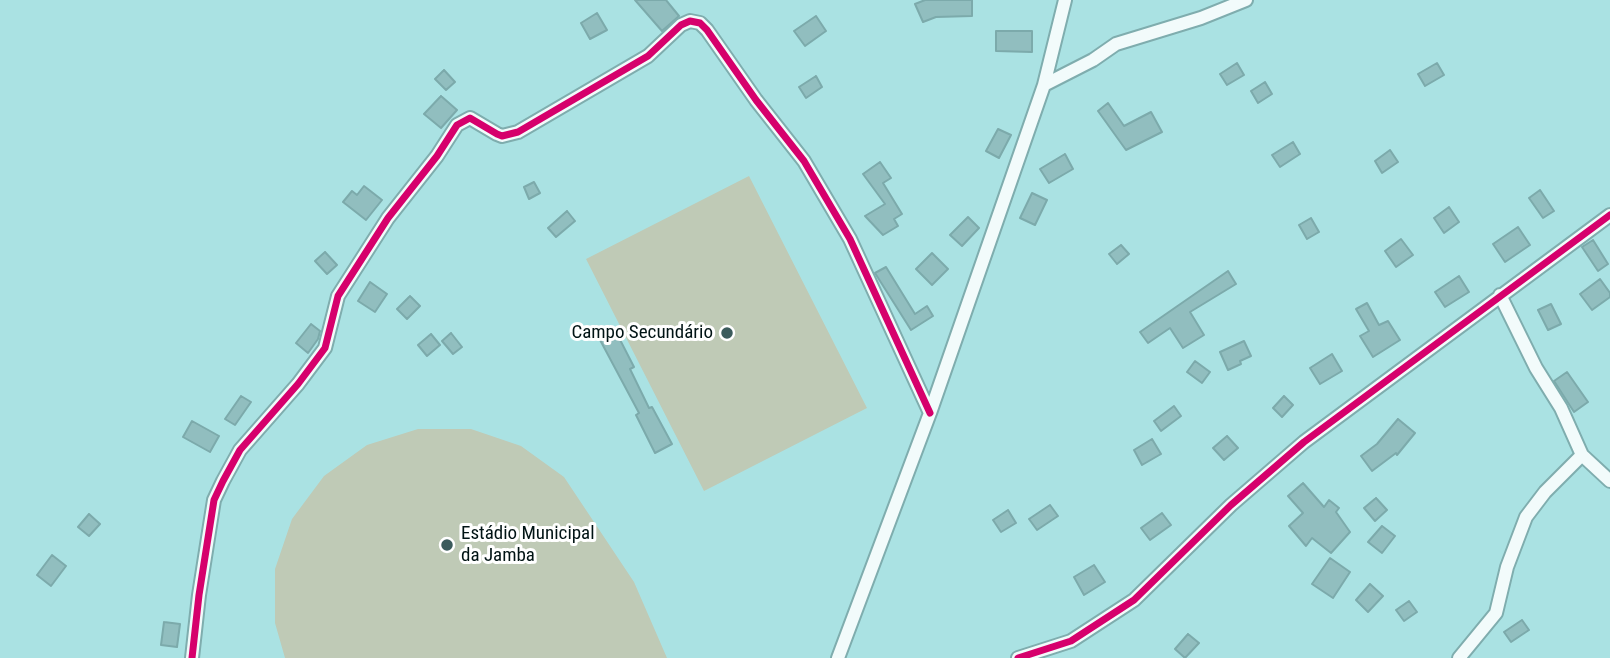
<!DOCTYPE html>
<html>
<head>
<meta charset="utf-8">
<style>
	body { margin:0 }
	canvas { display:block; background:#aae2e3 }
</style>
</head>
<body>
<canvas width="1610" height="658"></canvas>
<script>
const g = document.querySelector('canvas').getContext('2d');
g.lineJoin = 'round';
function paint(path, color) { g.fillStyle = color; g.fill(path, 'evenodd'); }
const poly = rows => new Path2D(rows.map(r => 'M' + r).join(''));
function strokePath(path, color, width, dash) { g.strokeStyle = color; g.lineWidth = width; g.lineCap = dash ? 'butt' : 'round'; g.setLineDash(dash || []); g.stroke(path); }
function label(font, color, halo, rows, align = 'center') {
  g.font = font + ' "Roboto Condensed",sans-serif'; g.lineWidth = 6; g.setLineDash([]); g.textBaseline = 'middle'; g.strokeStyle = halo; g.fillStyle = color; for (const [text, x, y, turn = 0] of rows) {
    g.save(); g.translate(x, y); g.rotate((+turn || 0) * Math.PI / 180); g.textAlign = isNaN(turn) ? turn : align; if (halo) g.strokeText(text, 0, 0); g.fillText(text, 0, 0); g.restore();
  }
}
const green = poly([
	[749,176,867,408,704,491,586,259],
	[418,429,471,429,521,446,564,477,634,582,667,658,285,658,275,623,275,569,292,519,324,476,367,445]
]);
const building = poly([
	[635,0,666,0,679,16,662,31,635,0],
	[925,0,972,0,972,16,936,17,923,22,915,4,925,0],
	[597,13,607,30,590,39,581,23,597,13],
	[816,16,826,31,805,46,794,31,816,16],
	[996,31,1032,31,1032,52,996,51,996,31],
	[1237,63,1244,75,1227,85,1220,74,1237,63],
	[1437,63,1444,75,1425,86,1418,74,1437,63],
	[444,70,455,82,446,90,435,79,444,70],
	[816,76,822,87,806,98,799,87,816,76],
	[1265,82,1272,94,1258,103,1251,91,1265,82],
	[441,96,457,110,441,128,424,114,441,96],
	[1108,103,1124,126,1151,112,1162,132,1126,150,1098,111,1108,103],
	[998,129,1011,135,999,158,986,151,998,129],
	[1293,142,1300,154,1280,167,1272,155,1293,142],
	[1390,150,1398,162,1382,173,1375,161,1390,150],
	[1065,154,1073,169,1049,183,1040,169,1065,154],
	[880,162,891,178,883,183,902,214,894,219,898,226,883,235,865,216,885,204,863,174,880,162],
	[534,182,540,193,529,199,524,187,534,182],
	[364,186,382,200,366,220,343,202,352,191,357,195,364,186],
	[1540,190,1554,211,1543,218,1529,198,1540,190],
	[1032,193,1047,200,1035,225,1020,218,1032,193],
	[1449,207,1459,222,1444,233,1434,218,1449,207],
	[567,211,575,221,556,237,548,228,567,211],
	[968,217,979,228,962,246,950,235,968,217],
	[1311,218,1319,232,1307,239,1299,225,1311,218],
	[1518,227,1530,245,1505,262,1493,244,1518,227],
	[1401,239,1413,255,1396,267,1385,251,1401,239],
	[1593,240,1608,264,1598,271,1582,247,1593,240],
	[1121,245,1129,254,1117,264,1109,254,1121,245],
	[325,252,337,265,327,274,315,261,325,252],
	[932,253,948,269,932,285,916,269,932,253],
	[886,267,915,314,927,306,933,316,911,330,875,273,886,267],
	[1228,271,1236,284,1190,312,1204,335,1183,348,1170,328,1148,343,1140,332,1228,271],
	[1459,276,1469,292,1445,307,1435,292,1459,276],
	[1600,279,1610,293,1610,297,1592,310,1580,294,1600,279],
	[370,282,387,294,375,312,358,301,370,282],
	[410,296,420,306,407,319,397,309,410,296],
	[1367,303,1379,325,1388,321,1400,340,1373,357,1360,336,1369,331,1356,309,1367,303],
	[1551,304,1561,324,1548,330,1538,310,1551,304],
	[311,324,320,331,318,339,308,353,296,343,311,324],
	[615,330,634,367,630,369,649,408,652,407,672,444,655,453,636,415,639,413,599,338,615,330],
	[451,333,462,347,453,354,442,341,451,333],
	[431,334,440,345,427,356,418,345,431,334],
	[1244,341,1251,356,1240,361,1241,364,1228,370,1220,352,1244,341],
	[1332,354,1342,371,1320,384,1310,368,1332,354],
	[1195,361,1210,372,1202,383,1187,372,1195,361],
	[1567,372,1588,402,1574,412,1554,381,1567,372],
	[241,396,251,402,235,425,225,419,241,396],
	[1284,396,1293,405,1282,417,1273,408,1284,396],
	[1174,406,1181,416,1161,431,1154,421,1174,406],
	[1398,419,1415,433,1397,455,1396,453,1372,471,1361,456,1377,444,1398,419],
	[192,421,219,436,210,452,183,437,192,421],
	[1227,436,1238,448,1224,460,1213,448,1227,436],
	[1152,439,1161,454,1142,465,1134,450,1152,439],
	[1303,483,1324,507,1329,500,1339,508,1336,512,1350,532,1331,553,1312,538,1306,546,1289,526,1303,513,1288,496,1303,483],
	[1376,498,1387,510,1375,521,1364,508,1376,498],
	[1050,505,1058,516,1037,530,1029,519,1050,505],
	[1008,510,1016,523,1001,532,993,520,1008,510],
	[1162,513,1171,525,1150,540,1141,528,1162,513],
	[89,514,100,524,89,536,78,527,89,514],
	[1382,526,1395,536,1382,553,1368,542,1382,526],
	[52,555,66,566,51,586,37,575,52,555],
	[1330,558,1350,572,1333,598,1312,584,1330,558],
	[1094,565,1105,582,1084,595,1074,577,1094,565],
	[1370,584,1383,596,1368,612,1356,600,1370,584],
	[1409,601,1417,612,1404,621,1396,610,1409,601],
	[1522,620,1529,630,1511,642,1504,632,1522,620],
	[164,622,180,624,177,647,161,645,164,622],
	[1188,634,1199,643,1185,658,1175,649,1188,634]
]);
const street = poly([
	[1044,85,1093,60,1116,44,1201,18,1246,0],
	[1500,295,1536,368,1561,408,1582,455,1610,481],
	[192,658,199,595,214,500,223,481,240,450,298,384,325,348,338,296,388,218,437,156,457,125,470,118,497,134,502,136,518,132,648,56,681,25,690,21,700,23,707,30,756,100,804,161,850,239,930,413],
	[838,658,930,413,1044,85,1065,0],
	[1018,658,1071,641,1134,600,1231,505,1304,442,1610,215],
	[1459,658,1496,613,1507,567,1526,517,1545,492,1582,455]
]);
const cycleway = poly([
	[192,658,199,595,214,500,223,481,240,450,298,384,325,348,338,296,388,218,437,156,457,125,470,118,497,134,502,136,518,132,648,56,681,25,690,21,700,23,707,30,756,100,804,161,850,239,930,413],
	[1018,658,1071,641,1134,600,1231,505,1304,442,1610,215]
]);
const markers = [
	[727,333,7,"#3b5b5c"],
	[447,545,7,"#3b5b5c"]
];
const poiNames = [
	["Campo Secundário",713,333],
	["Estádio Municipal",461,534,"left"],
	["da Jamba",461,556,"left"]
];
paint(green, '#bfcab6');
paint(building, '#91bebf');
strokePath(building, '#7caaab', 2);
strokePath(street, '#7fadae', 16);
strokePath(street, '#f2fbfb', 12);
strokePath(cycleway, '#d6006c', 7);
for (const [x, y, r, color] of markers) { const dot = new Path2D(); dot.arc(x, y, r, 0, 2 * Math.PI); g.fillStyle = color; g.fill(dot); strokePath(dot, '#fff', 2.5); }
label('19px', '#001314', '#fff', poiNames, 'right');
</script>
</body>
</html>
